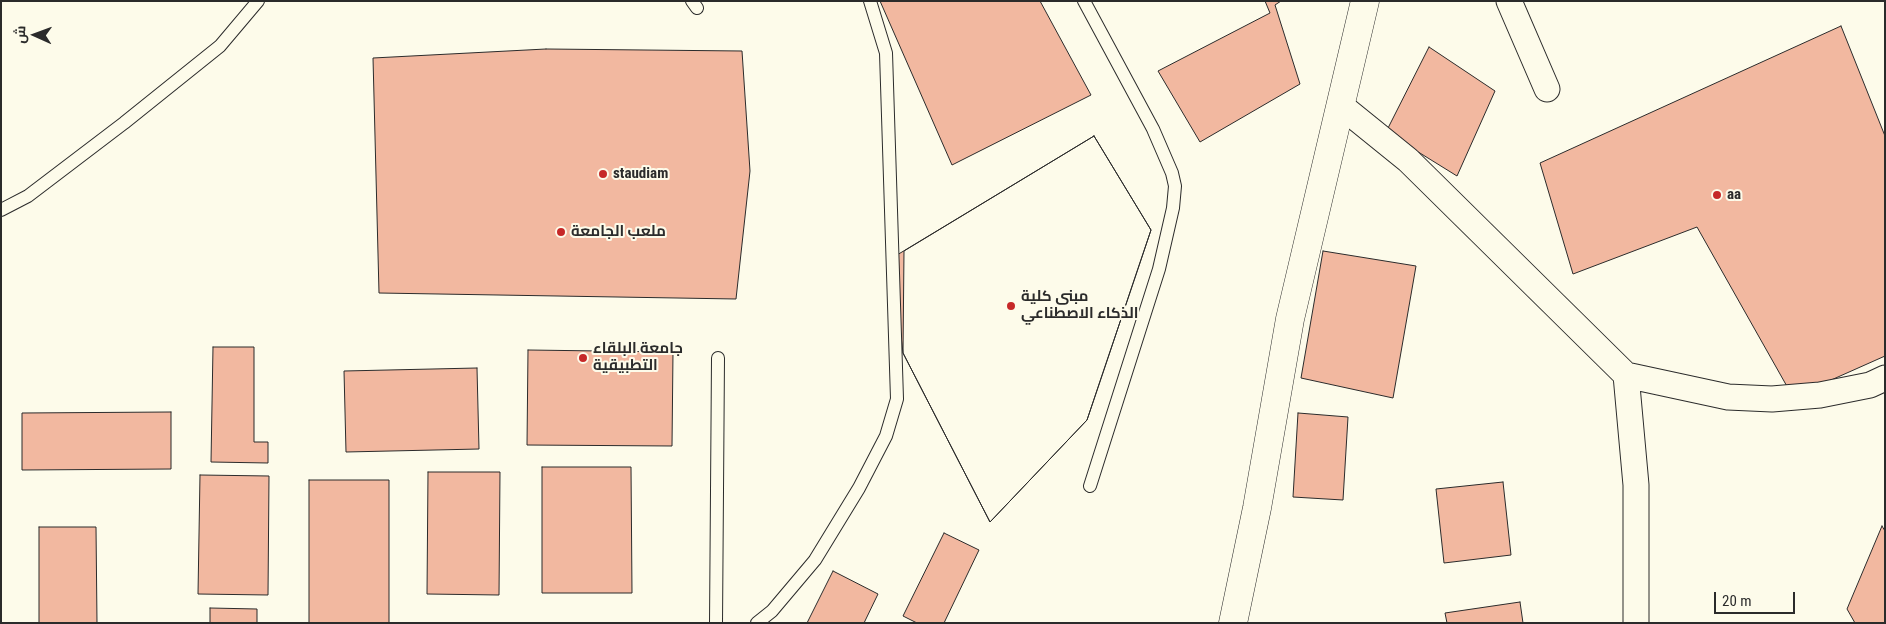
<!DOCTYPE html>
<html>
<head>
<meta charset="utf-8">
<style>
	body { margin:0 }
	#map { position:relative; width:1886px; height:624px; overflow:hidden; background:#fdfbea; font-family:"Roboto Condensed",Cairo,sans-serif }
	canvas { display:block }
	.frame { position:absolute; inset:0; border:2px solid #2b2b2b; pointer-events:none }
	.north { position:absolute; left:10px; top:10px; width:50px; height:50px; -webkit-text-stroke:4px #fdfbea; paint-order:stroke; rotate:272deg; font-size:14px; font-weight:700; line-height:20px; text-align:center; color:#2b2b2b }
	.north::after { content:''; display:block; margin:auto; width:18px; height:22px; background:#2b2b2b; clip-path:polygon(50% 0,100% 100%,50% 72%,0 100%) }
	.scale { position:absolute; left:1714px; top:592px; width:81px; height:22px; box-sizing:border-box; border:2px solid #2b2b2b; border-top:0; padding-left:6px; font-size:15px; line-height:18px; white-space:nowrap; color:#2b2b2b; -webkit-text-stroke:4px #fdfbea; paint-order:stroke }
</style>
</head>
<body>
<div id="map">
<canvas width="1886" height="624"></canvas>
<div class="frame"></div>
<div class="north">ش</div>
<div class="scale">20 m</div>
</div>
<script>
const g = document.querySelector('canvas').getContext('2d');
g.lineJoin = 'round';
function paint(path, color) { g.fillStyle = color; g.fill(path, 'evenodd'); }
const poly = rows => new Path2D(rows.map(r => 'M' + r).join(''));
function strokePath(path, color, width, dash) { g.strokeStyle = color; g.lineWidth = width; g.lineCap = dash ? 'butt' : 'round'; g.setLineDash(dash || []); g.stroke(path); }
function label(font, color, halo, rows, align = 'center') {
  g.font = font + ' "Roboto Condensed",Cairo,sans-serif'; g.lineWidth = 4; g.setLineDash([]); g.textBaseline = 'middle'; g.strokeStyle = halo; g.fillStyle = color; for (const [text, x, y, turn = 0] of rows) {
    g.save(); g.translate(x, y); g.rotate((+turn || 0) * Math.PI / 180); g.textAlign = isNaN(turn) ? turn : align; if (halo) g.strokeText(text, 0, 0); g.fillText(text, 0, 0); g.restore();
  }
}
const building = poly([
	[880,1,1040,1,1091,95,952,165,880,1],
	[1265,1,1281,1,1275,5,1300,84,1200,142,1158,71,1270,13,1265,1],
	[1841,26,1885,136,1885,356,1793,397,1697,227,1573,274,1540,163,1841,26],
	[1429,47,1495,91,1457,176,1386,132,1429,47],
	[546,49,742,51,750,171,736,299,379,293,373,58,546,49],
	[1094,136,1151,230,1087,420,990,522,903,353,904,251,1094,136],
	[1094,136,1151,230,1087,420,990,522,903,353,892,258,1094,136],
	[1323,251,1416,266,1393,398,1301,378,1323,251],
	[213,347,254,347,254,442,268,442,268,463,211,462,213,347],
	[528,350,673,352,672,446,527,445,528,350],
	[477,368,479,449,346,452,344,371,477,368],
	[171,412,171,469,22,470,22,413,171,412],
	[1298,413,1348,417,1343,500,1293,497,1298,413],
	[542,467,631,467,632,593,542,593,542,467],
	[428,472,500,472,499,595,427,594,428,472],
	[200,475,269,476,268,595,198,594,200,475],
	[309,480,389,480,389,623,309,623,309,480],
	[1503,482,1511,555,1444,563,1436,489,1503,482],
	[1882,526,1885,531,1885,623,1855,623,1847,609,1882,526],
	[39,527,96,527,97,623,39,623,39,527],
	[944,533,979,550,944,623,917,623,903,616,944,533],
	[833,571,878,594,864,623,807,623,833,571],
	[1520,602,1523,623,1447,623,1445,613,1520,602],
	[210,608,257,609,257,623,210,623,210,608]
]);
const lane = poly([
	[692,1,697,8],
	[1084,1,1153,129,1172,173,1175,186,1173,208,1159,269,1090,486],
	[1,210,28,196,124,123,220,46,258,1],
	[716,623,718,358],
	[757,623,772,611,815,560,859,488,886,436,897,399,886,53,870,1]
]);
const street = poly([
	[1509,1,1547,89],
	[1340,105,1408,160,1626,375,1636,485,1636,623],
	[1626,375,1728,397,1772,399,1820,395,1870,385,1885,378]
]);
const secondary = poly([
	[1233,623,1257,508,1290,319,1365,1]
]);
const markers = [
	[603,174,5,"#c62828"],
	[1717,195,5,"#c62828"],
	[561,232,5,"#c62828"],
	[1011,306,5,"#c62828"],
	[583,358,5,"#c62828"]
];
const poiNames = [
	["staudiam",613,174],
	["aa",1727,195],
	["ملعب الجامعة",571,232],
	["مبنى كلية",1021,297],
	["الذكاء الاصطناعي",1021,314],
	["جامعة البلقاء",593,349],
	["التطبيقية",593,366]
];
paint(building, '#f2b8a0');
strokePath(building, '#2b2b2b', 1);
strokePath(lane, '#2b2b2b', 14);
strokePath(street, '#2b2b2b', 27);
strokePath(secondary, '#2b2b2b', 29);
strokePath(lane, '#fdfbea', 12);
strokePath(street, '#fdfbea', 25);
strokePath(secondary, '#fdfbea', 28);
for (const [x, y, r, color] of markers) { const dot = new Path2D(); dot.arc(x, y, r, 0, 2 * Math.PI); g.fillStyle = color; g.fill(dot); strokePath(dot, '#fdfbea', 2); }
label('bold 15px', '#2b2b2b', '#fdfbea', poiNames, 'left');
</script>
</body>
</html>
